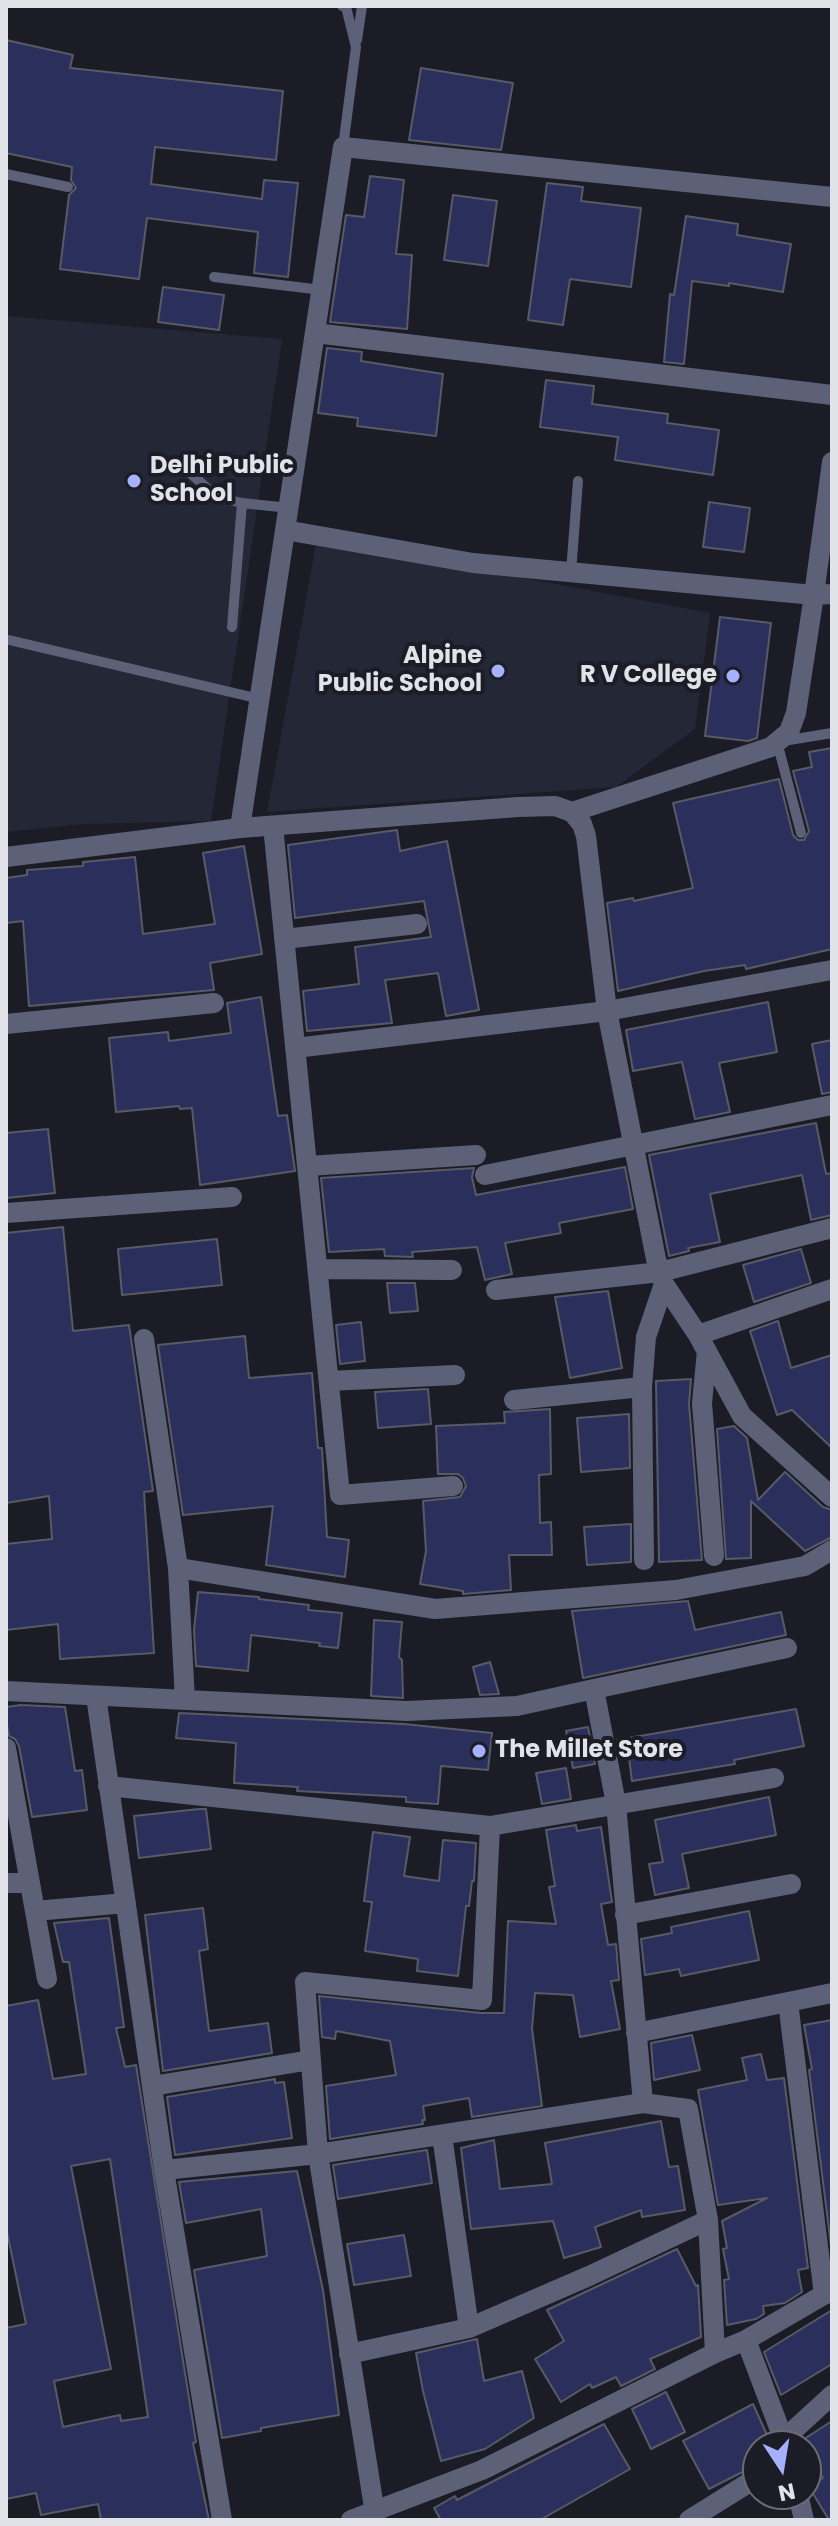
<!DOCTYPE html>
<html>
<head>
<meta charset="utf-8">
<style>
	body { margin:0 }
	#map { position:relative; width:838px; height:2526px; overflow:hidden; background:#1b1c26; font-family:Poppins,sans-serif }
	canvas { display:block }
	.frame { position:absolute; inset:0; border:8px solid #e1e3e9; pointer-events:none }
	.north { position:absolute; left:742px; top:2430px; width:80px; height:80px; box-sizing:border-box; background:#1b1c26; border:2px solid #6a6c74; border-radius:50%; rotate:168deg; font-size:22px; font-weight:700; line-height:32px; text-align:center; color:#e1e3e9 }
	.north::after { content:''; display:block; margin:auto; width:28px; height:36px; background:#a5b1fc; clip-path:polygon(50% 0,100% 100%,50% 72%,0 100%) }
</style>
</head>
<body>
<div id="map">
<canvas width="838" height="2526"></canvas>
<div class="frame"></div>
<div class="north">N</div>
</div>
<script>
const g = document.querySelector('canvas').getContext('2d');
g.lineJoin = 'round';
function paint(path, color) { g.fillStyle = color; g.fill(path, 'evenodd'); }
const poly = rows => new Path2D(rows.map(r => 'M' + r).join(''));
function strokePath(path, color, width, dash) { g.strokeStyle = color; g.lineWidth = width; g.lineCap = dash ? 'butt' : 'round'; g.setLineDash(dash || []); g.stroke(path); }
function label(font, color, halo, rows, align = 'center') {
  g.font = font + ' Poppins,sans-serif'; g.lineWidth = 8; g.setLineDash([]); g.textBaseline = 'middle'; g.strokeStyle = halo; g.fillStyle = color; for (const [text, x, y, turn = 0] of rows) {
    g.save(); g.translate(x, y); g.rotate((+turn || 0) * Math.PI / 180); g.textAlign = isNaN(turn) ? turn : align; if (halo) g.strokeText(text, 0, 0); g.fillText(text, 0, 0); g.restore();
  }
}
const built = poly([
	[6,316,282,339,211,821,83,824,6,832],
	[317,539,710,613,695,729,616,787,267,812]
]);
const building = poly([
	[6,40,73,55,70,68,283,91,276,160,155,147,151,184,262,199,264,180,298,183,288,277,254,273,258,232,147,218,139,279,60,269,69,195,76,188,71,180,72,167,6,153,6,40],
	[421,68,513,83,501,150,409,140,421,68],
	[370,176,404,180,396,254,412,255,407,329,330,322,346,215,364,217,370,176],
	[547,183,583,187,581,201,641,208,631,287,570,279,563,325,528,320,547,183],
	[453,195,497,201,488,266,444,260,453,195],
	[686,216,738,224,737,235,791,244,783,292,729,283,729,286,692,281,684,364,664,362,670,294,674,295,686,216],
	[163,287,224,295,219,330,158,322,163,287],
	[327,348,362,352,361,361,443,374,436,436,357,426,358,418,318,413,327,348],
	[546,380,594,386,592,404,668,414,667,423,719,430,713,475,615,460,618,437,540,427,546,380],
	[709,502,750,508,744,552,703,547,709,502],
	[720,617,771,623,757,738,748,741,705,736,720,617],
	[832,748,832,949,746,969,745,965,704,971,618,991,607,903,633,898,634,901,693,888,673,803,779,779,793,835,798,840,804,840,809,831,793,771,812,767,809,752,832,748],
	[397,830,400,851,447,841,479,1010,446,1016,438,973,385,980,392,1023,307,1031,303,991,359,984,355,947,431,937,424,901,295,918,288,845,397,830],
	[244,846,262,954,210,963,214,990,29,1006,23,921,6,923,6,878,27,875,27,870,83,866,83,862,135,857,143,934,215,924,203,853,244,846],
	[261,997,278,1116,287,1115,295,1171,200,1185,192,1108,180,1109,179,1106,116,1112,109,1038,168,1032,169,1041,231,1033,227,1003,261,997],
	[768,1002,777,1052,719,1063,730,1112,695,1119,682,1062,633,1071,626,1030,768,1002],
	[832,1040,832,1092,822,1094,812,1044,832,1040],
	[816,1123,826,1174,832,1173,832,1215,811,1220,802,1175,710,1194,720,1242,688,1248,689,1251,669,1256,649,1155,816,1123],
	[48,1129,55,1193,6,1198,6,1133,48,1129],
	[625,1167,633,1209,559,1223,561,1233,505,1243,512,1274,485,1280,477,1247,412,1252,413,1257,385,1256,384,1249,329,1252,321,1178,474,1168,472,1177,476,1195,625,1167],
	[63,1227,73,1331,129,1325,153,1491,144,1492,154,1653,60,1659,58,1624,6,1630,6,1544,52,1539,49,1496,6,1503,6,1233,63,1227],
	[217,1239,222,1285,122,1295,118,1249,217,1239],
	[801,1249,811,1283,754,1302,743,1265,801,1249],
	[387,1283,415,1283,418,1311,390,1313,387,1283],
	[608,1291,622,1368,570,1378,555,1297,608,1291],
	[778,1321,791,1368,832,1355,832,1448,792,1410,777,1415,750,1331,778,1321],
	[361,1322,365,1361,340,1364,336,1325,361,1322],
	[245,1336,249,1378,312,1373,318,1448,322,1448,327,1537,349,1540,345,1577,266,1565,273,1506,183,1515,158,1345,245,1336],
	[691,1379,689,1404,702,1560,659,1562,656,1381,691,1379],
	[428,1389,431,1424,378,1428,375,1392,428,1389],
	[550,1409,551,1474,539,1475,540,1523,551,1522,552,1555,509,1555,511,1590,463,1594,463,1591,420,1584,426,1551,423,1501,460,1497,466,1486,463,1478,458,1474,438,1474,436,1426,505,1423,504,1412,550,1409],
	[629,1414,630,1468,581,1472,577,1418,629,1414],
	[734,1426,747,1438,758,1500,785,1472,823,1507,832,1510,832,1537,805,1551,751,1501,751,1558,726,1559,717,1429,734,1426],
	[631,1524,631,1562,587,1565,584,1527,631,1524],
	[198,1592,259,1597,259,1599,309,1605,308,1610,342,1613,338,1648,319,1646,320,1643,251,1635,248,1671,196,1666,194,1630,198,1592],
	[688,1601,695,1630,781,1612,786,1635,583,1678,572,1611,688,1601],
	[374,1620,402,1622,399,1657,402,1660,403,1698,371,1696,374,1620],
	[490,1662,499,1694,480,1695,473,1667,490,1662],
	[21,1705,65,1707,75,1771,82,1770,87,1810,32,1817,19,1746,15,1739,9,1736,6,1719,6,1707,21,1705],
	[796,1709,804,1746,734,1760,735,1764,632,1781,629,1758,621,1759,617,1740,796,1709],
	[179,1713,404,1724,492,1733,488,1770,441,1766,438,1804,406,1802,406,1797,297,1791,298,1787,234,1783,236,1743,176,1738,179,1713],
	[588,1727,595,1764,573,1768,566,1731,588,1727],
	[566,1768,571,1799,542,1804,536,1773,566,1768],
	[769,1797,776,1835,682,1854,689,1888,655,1895,649,1864,663,1862,655,1820,769,1797],
	[199,1809,206,1809,211,1849,139,1858,134,1816,199,1809],
	[576,1825,577,1831,601,1827,612,1902,601,1904,608,1945,616,1944,619,1980,611,1981,620,2029,580,2037,573,1995,535,1993,532,2029,542,2106,472,2117,469,2098,423,2106,425,2120,422,2120,423,2124,330,2139,326,2086,396,2075,390,2041,336,2031,335,2039,322,2037,319,1996,481,2013,504,2013,508,1921,556,1924,549,1887,555,1886,546,1830,576,1825],
	[373,1832,410,1837,404,1876,439,1881,443,1840,476,1843,474,1881,472,1881,469,1906,466,1906,458,1976,417,1971,418,1959,365,1951,372,1902,364,1901,373,1832],
	[203,1908,208,1949,199,1951,209,2031,268,2023,272,2053,163,2071,145,1915,203,1908],
	[749,1911,759,1960,681,1976,679,1969,645,1975,641,1939,672,1933,671,1927,749,1911],
	[109,1918,124,2027,116,2028,125,2067,136,2065,196,2442,193,2443,209,2520,101,2520,98,2504,41,2515,36,2493,6,2499,6,2328,26,2324,6,2227,6,2006,38,2000,53,2079,86,2074,69,1962,63,1962,54,1923,109,1918],
	[110,2159,148,2417,121,2421,120,2415,63,2427,54,2381,111,2369,71,2166,110,2159],
	[832,2020,832,2254,809,2070,812,2069,804,2025,832,2020],
	[692,2035,700,2070,654,2080,651,2043,692,2035],
	[761,2054,767,2080,784,2078,808,2268,798,2270,802,2292,785,2303,763,2306,764,2314,756,2319,727,2325,724,2280,729,2279,723,2249,727,2248,722,2221,767,2198,718,2205,698,2090,747,2080,742,2058,761,2054],
	[275,2079,275,2083,284,2082,292,2138,175,2155,167,2097,275,2079],
	[661,2121,669,2167,678,2166,685,2210,642,2217,641,2210,595,2227,601,2247,564,2258,553,2221,471,2229,461,2148,494,2140,500,2189,552,2184,545,2143,661,2121],
	[427,2150,432,2183,338,2199,333,2165,427,2150],
	[297,2171,323,2290,339,2415,261,2428,261,2431,222,2438,194,2270,267,2256,261,2209,186,2223,179,2182,297,2171],
	[404,2235,411,2276,354,2285,347,2244,404,2235],
	[677,2249,696,2286,698,2285,701,2337,650,2359,655,2369,621,2386,616,2377,592,2388,590,2384,561,2402,535,2359,564,2341,547,2310,677,2249],
	[832,2310,832,2364,781,2395,764,2352,832,2310],
	[477,2339,484,2381,522,2371,534,2418,485,2449,441,2461,423,2391,416,2353,477,2339],
	[666,2392,685,2432,651,2449,632,2409,666,2392],
	[753,2404,772,2446,758,2446,758,2464,709,2489,683,2441,753,2404],
	[832,2421,832,2520,829,2520,809,2487,823,2478,801,2441,832,2421],
	[604,2424,630,2469,540,2520,441,2520,434,2508,455,2496,457,2500,604,2424]
]);
const service = poly([
	[342,6,346,7,356,47,343,147],
	[357,40,362,6],
	[6,174,68,187],
	[214,277,322,290],
	[179,463,217,497,242,503],
	[571,572,578,481],
	[232,627,242,503,289,508],
	[9,640,260,699],
	[801,833,777,742,832,733]
]);
const minor = poly([
	[315,333,832,395],
	[285,530,473,563,814,595,832,462],
	[572,812,771,747,789,732,796,713,814,595,832,594],
	[273,826,340,1495,453,1486],
	[240,828,343,147,832,197],
	[6,857,240,828,518,807,555,806,572,812,582,824,586,836,607,1011,656,1259,664,1284,698,1335,742,1416,832,1497],
	[284,939,417,924],
	[6,1024,214,1003],
	[295,1048,607,1011,832,970],
	[308,1166,476,1155],
	[485,1175,832,1105],
	[6,1213,232,1197],
	[318,1269,452,1270],
	[496,1290,660,1272,832,1228],
	[698,1335,832,1289],
	[144,1339,178,1568,435,1609,676,1590,805,1566,832,1550],
	[707,1351,702,1403,714,1556],
	[329,1381,455,1375],
	[514,1400,642,1387],
	[644,1560,642,1387,646,1337,664,1284],
	[178,1568,185,1700],
	[594,1689,787,1648],
	[6,1691,407,1711,517,1706,594,1689,616,1804,643,2103,688,2109,708,2220,715,2353],
	[96,1696,164,2170,222,2520],
	[6,1748,47,1979],
	[108,1786,490,1826,774,1778],
	[6,1883,30,1883],
	[35,1911,126,1903],
	[625,1915,791,1884],
	[788,2002,824,2295],
	[636,2033,832,1993],
	[152,2086,311,2060],
	[442,2135,469,2328],
	[164,2170,318,2154,643,2103],
	[746,2340,786,2446],
	[349,2354,469,2328,589,2276,708,2220],
	[784,2439,832,2395],
	[798,2494,804,2520],
	[351,2520,482,2470,715,2353,746,2340,832,2290],
	[376,2520,318,2154,305,1982,482,2000,490,1826],
	[689,2520,758,2477]
]);
const markers = [
	[134,481,8,"#a5b1fc"],
	[498,671,8,"#a5b1fc"],
	[733,676,8,"#a5b1fc"],
	[479,1751,8,"#a5b1fc"]
];
const poiNames = [
	["Delhi Public",150,467],
	["School",150,495],
	["Alpine",482,657,"right"],
	["Public School",482,685,"right"],
	["R V College",717,676,"right"],
	["The Millet Store",495,1751]
];
paint(built, '#242736');
paint(building, '#2a2f5c');
strokePath(building, '#585a66', 2);
strokePath(service, '#5d6178', 10);
strokePath(minor, '#5d6178', 20);
for (const [x, y, r, color] of markers) { const dot = new Path2D(); dot.arc(x, y, r, 0, 2 * Math.PI); g.fillStyle = color; g.fill(dot); strokePath(dot, '#1b1c26', 3); }
label('bold 24px', '#e1e3e9', '#1b1c26', poiNames, 'left');
</script>
</body>
</html>
